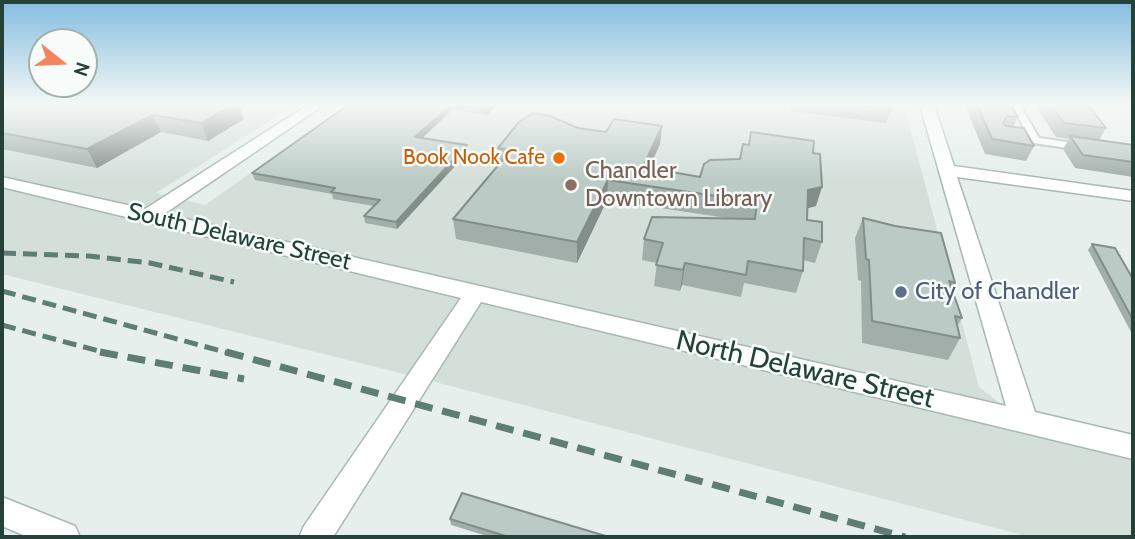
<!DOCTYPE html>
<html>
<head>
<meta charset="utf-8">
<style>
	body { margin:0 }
	#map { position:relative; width:1135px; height:539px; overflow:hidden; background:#e6efeb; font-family:Cabin,sans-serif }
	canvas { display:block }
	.frame { position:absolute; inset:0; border:4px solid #24423a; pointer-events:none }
	.north { position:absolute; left:28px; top:28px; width:70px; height:70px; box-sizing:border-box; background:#f7fbf9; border:2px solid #a3b1ad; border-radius:50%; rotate:108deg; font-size:19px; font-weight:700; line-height:28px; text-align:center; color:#24423a }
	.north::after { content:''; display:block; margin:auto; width:24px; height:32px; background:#f4845f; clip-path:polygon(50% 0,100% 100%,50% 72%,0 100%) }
</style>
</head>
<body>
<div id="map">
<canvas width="1135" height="539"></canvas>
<div class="frame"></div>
<div class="north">N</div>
</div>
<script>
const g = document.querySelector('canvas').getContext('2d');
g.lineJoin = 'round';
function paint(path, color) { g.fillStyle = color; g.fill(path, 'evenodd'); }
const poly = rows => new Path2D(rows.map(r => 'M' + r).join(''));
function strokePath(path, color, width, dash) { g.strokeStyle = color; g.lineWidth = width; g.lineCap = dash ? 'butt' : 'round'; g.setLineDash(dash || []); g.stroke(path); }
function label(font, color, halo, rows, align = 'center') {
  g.font = font + ' Cabin,sans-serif'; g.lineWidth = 5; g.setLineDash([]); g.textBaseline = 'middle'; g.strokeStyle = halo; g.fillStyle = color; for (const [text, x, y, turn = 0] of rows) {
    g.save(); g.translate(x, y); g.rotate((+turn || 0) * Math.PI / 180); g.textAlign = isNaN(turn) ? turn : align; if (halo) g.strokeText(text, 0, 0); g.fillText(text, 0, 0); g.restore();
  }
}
const built = poly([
	[2,105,295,105,156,193,205,205,347,105,904,105,979,387,1024,422,1133,447,1133,537,1030,537,420,378,2,274]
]);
const service = poly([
	[1012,105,1020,105,1039,138,1081,144,1086,147,1081,150,1013,140,1013,136,1016,135,1029,137,1012,105]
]);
const minor = poly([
	[308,105,324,105,164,214,1006,406,920,105,934,105,954,166,1133,191,1133,201,957,177,1035,412,1133,435,1133,459,481,302,333,537,299,537,304,526,461,298,2,187,2,177,145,209,308,105],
	[2,497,75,526,80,537,28,537,2,526,2,497]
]);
const railFar1 = poly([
	[2,253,89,256,150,263,234,282],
	[2,291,232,354],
	[2,325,110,354]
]);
const rail = poly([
	[100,352,244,379],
	[226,352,905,537]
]);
const wall = poly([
	[2,105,244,119,208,141,161,132,97,168,2,149],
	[385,105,497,105,487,115,452,110,422,138,468,152,397,229,365,223,364,216,374,206,333,199,332,194,255,180,252,173],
	[779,105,890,105,891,109,886,123,791,111,791,106],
	[965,105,1011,105,1018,117,1013,127,1034,146,1026,161,985,154],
	[1035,105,1088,105,1106,128,1099,140,1133,145,1133,177,1075,168,1063,149,1069,139,1056,137],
	[662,126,660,144,649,168,700,177,740,159,813,153,816,206,807,208,807,220,822,242,815,263,803,260,803,271,796,293,744,283,741,297,682,285,680,291,654,286,657,263,642,260,644,239,727,218,607,200,577,263,456,239,453,219,499,164,498,148,578,128,606,132],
	[863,218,955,283,951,289,962,318,957,326,960,338,948,360,862,343,861,281,858,280,855,238],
	[1092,244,1133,279,1133,336,1088,250],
	[450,519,609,537,490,537,451,525]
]);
const shadedWall = poly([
	[233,105,239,105,244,119,208,141,201,123],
	[451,105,452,110,416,144,415,137],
	[490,105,497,105,487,115,486,109],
	[153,115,161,132,97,168,87,149],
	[662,126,660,144,641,187,643,167],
	[467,145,468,152,397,229,396,222],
	[608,180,607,200,577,263,577,242],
	[822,187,816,206,802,210,808,190],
	[685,263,682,285,680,291,683,270]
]);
const building = poly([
	[2,105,233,105,201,123,153,115,87,149,2,133,2,105],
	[348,105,374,105,383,106,385,105,451,105,415,137,467,145,396,222,364,216,380,200,331,192,335,188,252,173,348,105],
	[455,105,490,105,486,109,455,105],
	[852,105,890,105,891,109,852,105],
	[977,105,1011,105,1018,117,1007,116,1003,123,1006,126,1024,128,1034,146,992,139,977,105],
	[1051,105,1088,105,1106,128,1064,123,1051,105],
	[533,113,550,116,578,128,606,132,614,119,662,126,643,167,700,177,704,164,710,160,740,159,743,144,749,145,751,132,814,141,813,153,820,154,822,187,808,190,807,220,822,222,822,242,804,238,803,271,748,261,746,275,685,263,683,270,656,265,663,243,644,239,652,217,755,219,757,202,608,180,577,242,453,219,511,150,498,148,519,122,533,113],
	[1070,136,1133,145,1133,162,1083,155,1070,136],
	[863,218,895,226,941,233,955,283,949,281,962,318,955,316,960,338,872,321,869,260,866,259,863,218],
	[1092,244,1115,248,1133,279,1133,320,1092,244],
	[462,493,609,537,509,537,450,519,462,493]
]);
const markers = [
	[559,158,7,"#e8710a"],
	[571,185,7,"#8d6e63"],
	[901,292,7,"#5c6f8a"]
];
const farFoodnames = [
	["Book Nook Cafe",545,158]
];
const educationNames = [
	["Chandler",585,171],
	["Downtown Library",585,199]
];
const streetNames = [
	["South Delaware Street",239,237,13]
];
const serviceNames = [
	["City of Chandler",915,292]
];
const nearStreetnames = [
	["North Delaware Street",805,370,13]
];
paint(built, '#d4dfda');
strokePath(service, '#a8b8b2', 4);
strokePath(minor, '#a8b8b2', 3);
paint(service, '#fff');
paint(minor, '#fff');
strokePath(railFar1, '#5f7d75', 5, [14, 7]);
strokePath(rail, '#5f7d75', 7, [18, 10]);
paint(wall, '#a1aea9');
paint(shadedWall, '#838d89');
paint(building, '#bbcac4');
strokePath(building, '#838d89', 2);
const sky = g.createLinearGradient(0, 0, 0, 180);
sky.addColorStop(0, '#84bce0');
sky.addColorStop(0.58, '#f4f8f6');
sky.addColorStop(1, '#f4f8f600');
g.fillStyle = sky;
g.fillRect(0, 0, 1135, 180);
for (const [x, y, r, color] of markers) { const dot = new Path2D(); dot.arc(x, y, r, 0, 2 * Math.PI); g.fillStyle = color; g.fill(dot); strokePath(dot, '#f7fbf9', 2.5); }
label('21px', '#c56008', '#f7fbf9', farFoodnames, 'right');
label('24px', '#785e54', '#f7fbf9', educationNames, 'left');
label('24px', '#24423a', '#f7fbf9', streetNames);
label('24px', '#4e5e75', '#f7fbf9', serviceNames, 'left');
label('28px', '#24423a', '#f7fbf9', nearStreetnames);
</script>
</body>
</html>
